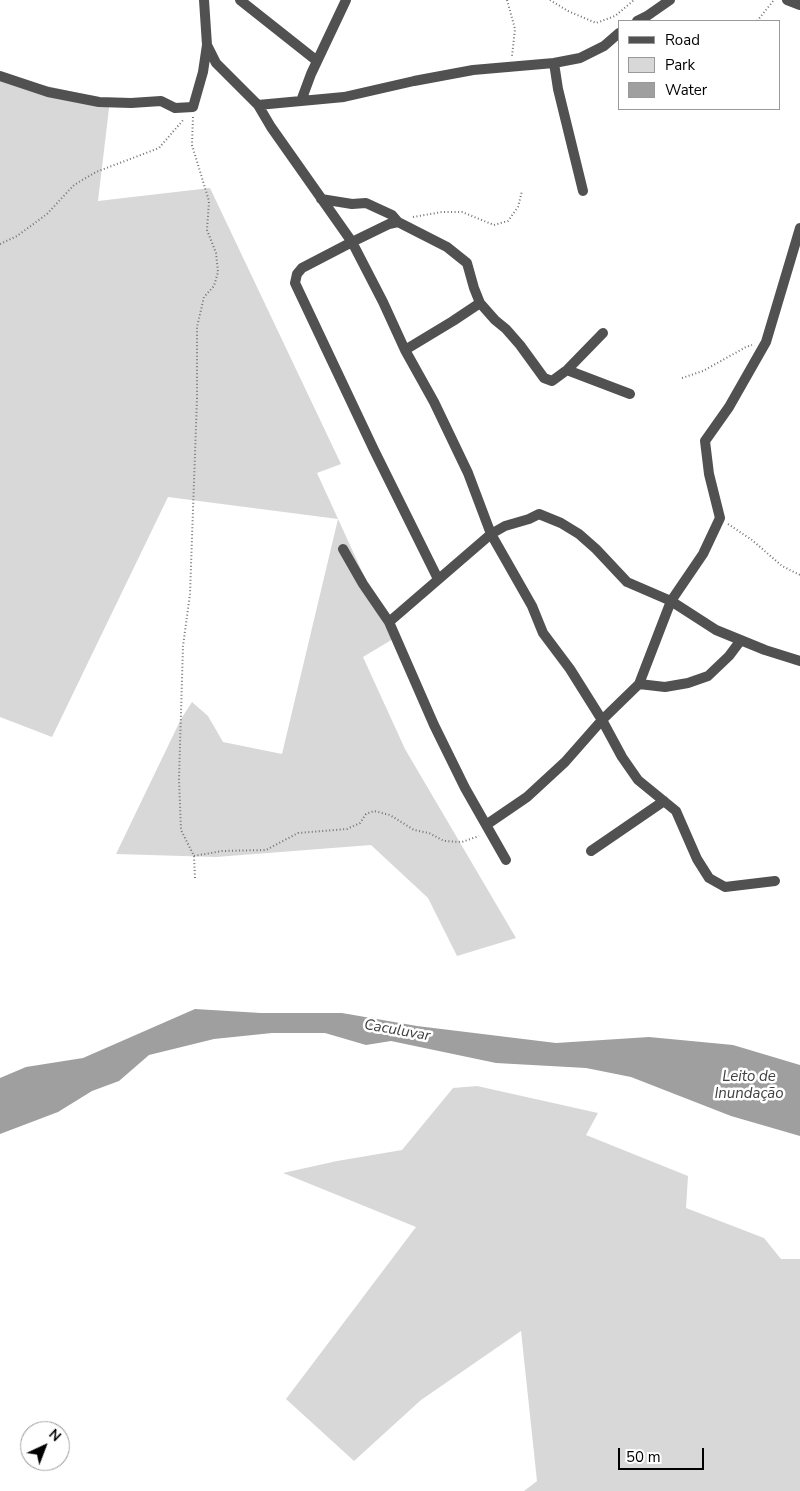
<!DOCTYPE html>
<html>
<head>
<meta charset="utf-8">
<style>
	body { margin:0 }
	#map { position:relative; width:800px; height:1491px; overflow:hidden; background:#fff; font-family:"Nunito Sans",sans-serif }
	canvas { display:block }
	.legend { position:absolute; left:618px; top:20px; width:162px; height:90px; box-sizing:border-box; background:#fff; border:1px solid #999; margin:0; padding:6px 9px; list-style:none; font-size:15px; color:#000 }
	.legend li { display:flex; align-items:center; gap:10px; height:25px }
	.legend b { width:25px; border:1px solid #999 }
	.north { position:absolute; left:20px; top:1421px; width:50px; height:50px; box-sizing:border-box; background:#fff; border:1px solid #999; border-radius:50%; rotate:43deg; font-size:14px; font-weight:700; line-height:20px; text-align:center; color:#000 }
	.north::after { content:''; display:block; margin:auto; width:18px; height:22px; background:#000; clip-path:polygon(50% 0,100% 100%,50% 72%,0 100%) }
	.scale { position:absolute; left:618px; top:1448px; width:86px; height:22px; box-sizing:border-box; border:2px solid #000; border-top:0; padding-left:6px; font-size:15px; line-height:18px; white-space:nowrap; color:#000; -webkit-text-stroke:4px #fff; paint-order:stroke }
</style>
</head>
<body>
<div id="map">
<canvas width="800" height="1491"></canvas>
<ul class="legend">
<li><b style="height:6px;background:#515151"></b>Road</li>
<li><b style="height:14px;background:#d8d8d8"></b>Park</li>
<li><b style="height:14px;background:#9f9f9f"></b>Water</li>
</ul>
<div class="north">N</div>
<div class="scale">50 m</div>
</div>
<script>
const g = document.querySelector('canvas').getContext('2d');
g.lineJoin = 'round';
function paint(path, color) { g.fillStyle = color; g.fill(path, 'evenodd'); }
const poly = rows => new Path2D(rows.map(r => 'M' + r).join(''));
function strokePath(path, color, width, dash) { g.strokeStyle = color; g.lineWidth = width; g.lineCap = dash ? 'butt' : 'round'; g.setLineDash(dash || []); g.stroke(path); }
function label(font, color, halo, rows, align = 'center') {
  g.font = font + ' "Nunito Sans",sans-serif'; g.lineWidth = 5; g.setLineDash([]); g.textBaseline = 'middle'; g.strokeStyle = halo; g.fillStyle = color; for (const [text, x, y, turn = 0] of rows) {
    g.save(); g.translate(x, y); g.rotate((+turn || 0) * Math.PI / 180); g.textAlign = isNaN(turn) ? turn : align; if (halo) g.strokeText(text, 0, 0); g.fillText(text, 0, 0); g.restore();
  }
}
const green = poly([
	[0,72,29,82,110,100,98,201,210,188,341,464,317,473,393,639,363,657,405,749,516,938,457,956,428,898,371,845,216,857,116,854,181,719,192,702,208,716,223,742,282,754,338,519,168,497,52,737,0,717],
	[477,1086,598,1113,586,1135,688,1176,686,1208,764,1238,781,1259,800,1259,800,1491,524,1491,537,1481,521,1331,421,1400,354,1461,286,1399,416,1227,283,1173,337,1161,402,1150,453,1088]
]);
const water = poly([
	[195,1009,261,1013,342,1013,417,1026,556,1043,649,1037,733,1045,800,1065,800,1136,731,1116,631,1077,586,1068,496,1063,391,1041,366,1045,325,1033,272,1033,214,1039,149,1055,119,1081,92,1091,58,1112,0,1134,0,1078,26,1067,83,1058]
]);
const path = poly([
	[507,0,515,29,512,56],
	[550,0,568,11,596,23,615,16,634,0],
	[757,21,774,0],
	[193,117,192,145,209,201,207,230,216,253,218,272,214,286,204,297,197,327,197,398,190,594,183,646,179,779,181,830,194,856,195,878],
	[413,217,442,212,462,212,494,225,508,221,518,207,522,191],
	[0,244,17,236,47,214,74,185,96,172,159,148,184,119],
	[682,378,703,371,746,347,752,345],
	[728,524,752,540,782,566,800,575],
	[194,856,222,851,266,850,298,833,347,829,360,823,366,814,374,811,390,815,414,830,429,833,444,841,462,842,479,836]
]);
const street = poly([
	[204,0,207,45,216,63,258,105,271,127,352,242,383,302,405,350,434,402,468,473,491,534,389,622,434,725,465,788,506,860],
	[240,0,317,61],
	[787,0,800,5],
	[637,21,647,16,670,0],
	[554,63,580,58,604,46,619,33],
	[0,76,48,92,99,102,131,103,161,101,175,108,193,107,203,72,207,45],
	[301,101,311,74,346,0],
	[258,105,344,97,414,81,473,70,554,63,558,89,583,191],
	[321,199,352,204,366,203,392,215,398,222],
	[800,228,766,342,729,407,705,441,709,474,720,518,703,554,671,601,716,630,765,650,800,661],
	[405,350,453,321,480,303],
	[567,370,630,394],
	[343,549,363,584,389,622],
	[438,579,374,450,295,283,297,274,302,268,352,242,389,224,398,222,447,247,467,263,474,288,480,303,495,320,506,329,520,345,544,378,552,381,567,370,603,333],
	[639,684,665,687,688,683,708,676,729,656,741,640],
	[486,825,527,797,565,762,602,720,639,684,671,601,627,582,596,549,579,534,561,523,539,514,529,519,505,526,491,534,532,606,543,633,570,669,602,720,622,757,638,780,676,811,697,859,709,878,725,887,775,881],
	[591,851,664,801]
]);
const waterNames = [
	["Caculuvar",397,1031,10],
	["Leito de",749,1077],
	["Inundação",749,1094]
];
paint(green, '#d8d8d8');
paint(water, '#9f9f9f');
strokePath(path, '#737373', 2, [1, 2.5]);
strokePath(street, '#515151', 10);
label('italic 15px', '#404040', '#fff', waterNames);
</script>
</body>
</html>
